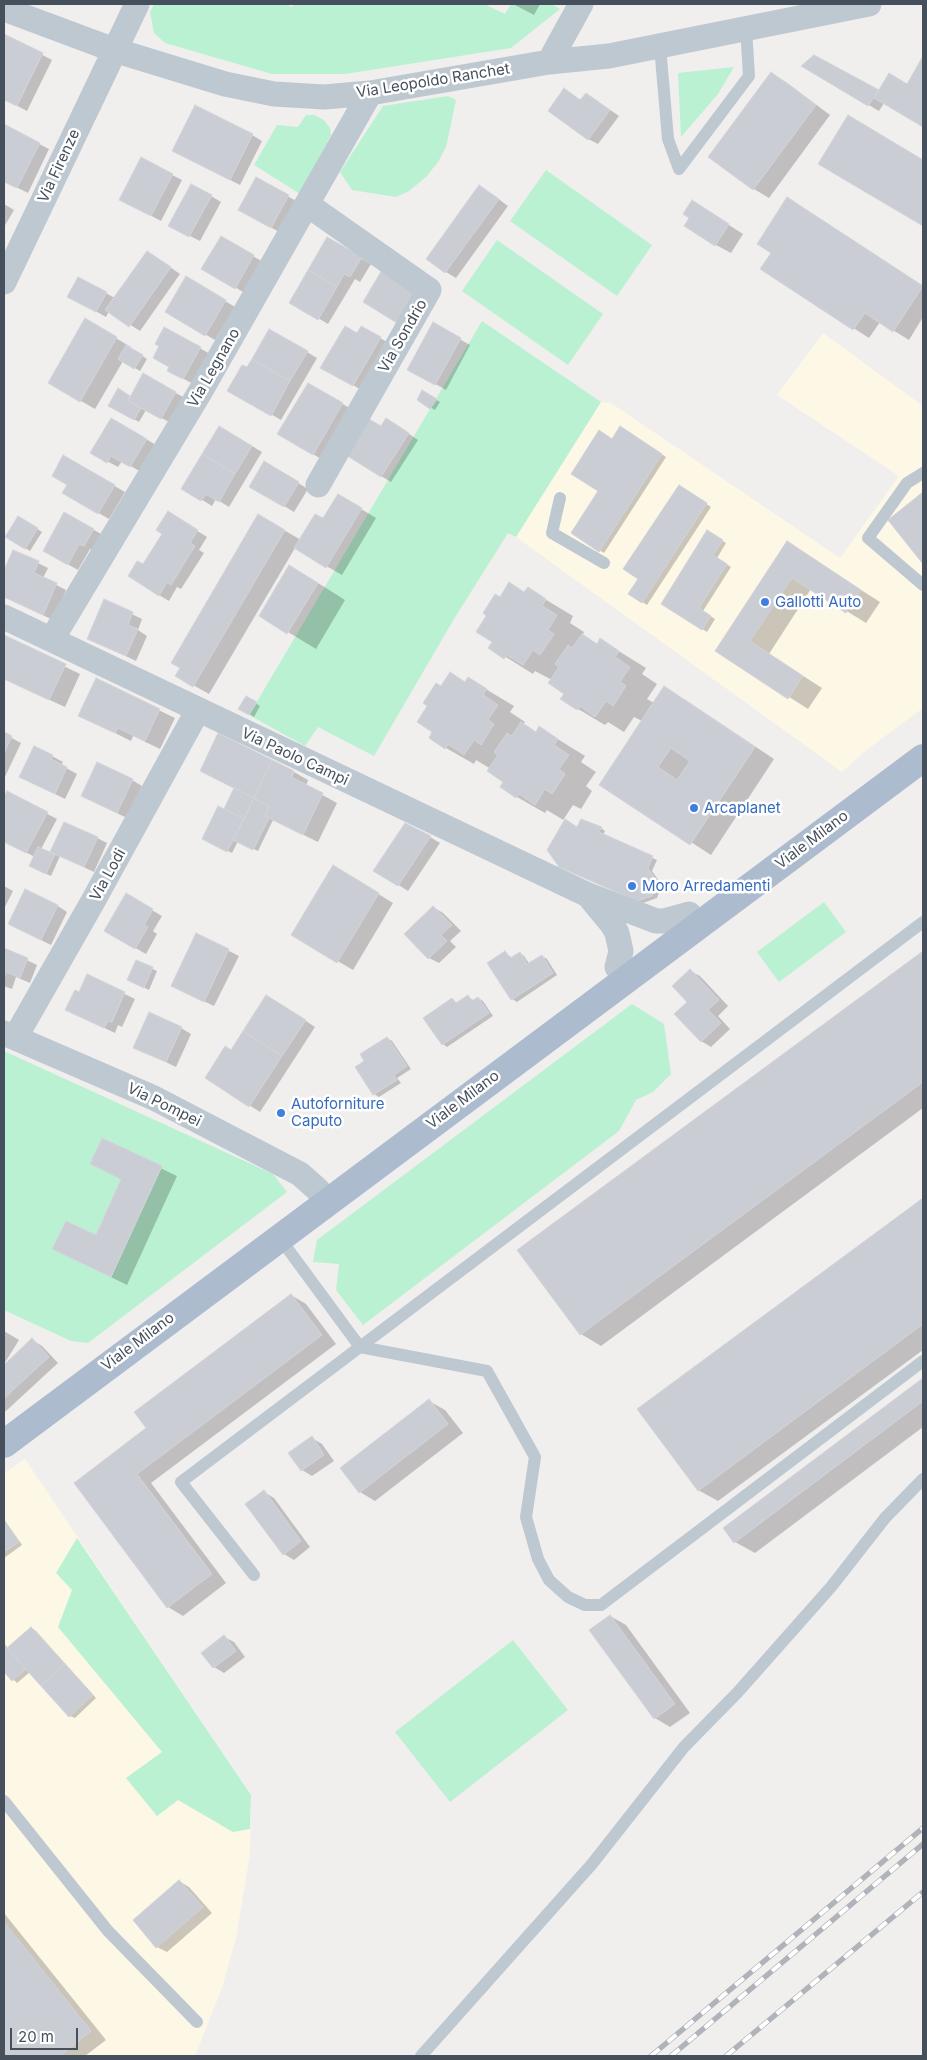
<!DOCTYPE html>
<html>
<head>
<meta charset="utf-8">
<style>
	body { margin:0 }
	#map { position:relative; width:927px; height:2060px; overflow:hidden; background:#f1eeee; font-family:Inter,sans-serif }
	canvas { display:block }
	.frame { position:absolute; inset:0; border:5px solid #45505c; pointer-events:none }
	.scale { position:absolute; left:10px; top:2028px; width:68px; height:22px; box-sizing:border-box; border:2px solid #45505c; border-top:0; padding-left:6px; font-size:15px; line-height:18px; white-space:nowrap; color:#45505c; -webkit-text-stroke:4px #fff; paint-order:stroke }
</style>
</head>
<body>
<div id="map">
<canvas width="927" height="2060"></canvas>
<div class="frame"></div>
<div class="scale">20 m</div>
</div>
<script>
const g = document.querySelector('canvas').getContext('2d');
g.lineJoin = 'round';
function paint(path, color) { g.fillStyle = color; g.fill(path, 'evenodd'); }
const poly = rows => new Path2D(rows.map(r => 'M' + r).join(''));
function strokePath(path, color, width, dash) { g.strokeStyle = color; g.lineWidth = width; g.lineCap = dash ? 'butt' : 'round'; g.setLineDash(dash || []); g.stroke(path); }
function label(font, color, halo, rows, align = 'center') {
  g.font = font + ' Inter,sans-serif'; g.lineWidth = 5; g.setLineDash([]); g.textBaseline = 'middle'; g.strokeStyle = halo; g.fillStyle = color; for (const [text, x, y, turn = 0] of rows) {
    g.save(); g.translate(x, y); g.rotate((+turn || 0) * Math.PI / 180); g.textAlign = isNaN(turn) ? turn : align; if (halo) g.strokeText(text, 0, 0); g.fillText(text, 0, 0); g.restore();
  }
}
const commercial = poly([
	[823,333,923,406,923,708,864,752,842,772,516,537,601,402,611,403,840,558,899,476,777,395],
	[25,1459,251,1795,250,1854,236,1938,222,1988,195,2056,4,2056,4,1473]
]);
const green = poly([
	[154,4,286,4,292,7,294,4,484,4,505,14,511,4,551,4,560,9,511,48,345,74,272,74,165,43,154,33,150,12],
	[734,67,718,94,681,137,678,73],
	[448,96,456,100,446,147,438,162,426,177,409,191,396,197,352,190,340,172,383,106],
	[306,115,314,115,324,120,330,128,331,135,300,194,254,165,277,125,298,127],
	[546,170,652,245,617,296,510,221],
	[497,240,603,314,568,365,462,291],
	[482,321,601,402,516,537,508,533,454,619,374,756,318,727,305,746,249,715],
	[824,902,846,932,779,982,757,952],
	[632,1004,664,1024,671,1074,653,1092,636,1100,619,1131,363,1325,336,1290,339,1264,313,1262,317,1240],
	[4,1051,273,1174,287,1192,88,1343,71,1341,4,1310],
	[102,1138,162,1167,111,1277,52,1249,66,1221,96,1235,121,1179,90,1164],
	[77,1538,251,1795,250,1829,233,1832,178,1800,157,1816,126,1778,162,1752,58,1627,72,1590,56,1573],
	[513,1640,568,1710,450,1802,395,1732]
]);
const shadow = poly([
	[513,4,540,4,534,15],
	[4,35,52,60,27,111,4,99],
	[923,58,923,126,884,103,879,111,803,66,879,91,907,85],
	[771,73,786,82,830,115,769,198,754,189,710,156],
	[564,90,582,101,587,94,619,116,598,144,588,139],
	[848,117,923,161,923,225,820,163],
	[4,126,49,149,28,193,4,181],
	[252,135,262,141,240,185,183,156],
	[172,175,182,180,161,221,131,205],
	[257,179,298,202,281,233,240,210],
	[489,192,508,206,456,278,446,272],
	[211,196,221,202,200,241,180,231],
	[4,204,14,210,4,227],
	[803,208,923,286,923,317,909,340,880,322,869,338,762,269],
	[707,211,743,234,731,253,716,245],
	[221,237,263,262,245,293,203,269],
	[328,239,371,264,360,282,355,279,328,324,291,302],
	[157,258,180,274,140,331,109,311,106,317,69,296,79,279,115,298],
	[187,278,235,307,215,340,167,312],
	[85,320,131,347,130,348,147,359,140,371,123,361,95,409,50,383],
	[433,324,470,345,446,390,409,369],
	[362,327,390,344,363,391,322,367,358,335],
	[165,328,210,354,193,384,168,370,171,366],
	[270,330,317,358,281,420,229,390,247,369],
	[143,375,185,398,171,423,146,410,139,422,110,405,118,390,131,397],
	[308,384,353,410,323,460,279,434],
	[423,392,440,402,435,410,418,400],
	[112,419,156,445,141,472,122,461,118,467,92,453],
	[396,425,418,440,391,482,381,476,381,428],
	[220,427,262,452,229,507,216,499,212,506,183,488],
	[625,430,666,457,604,553,599,550,599,491,612,440],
	[64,457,125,492,109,519,64,493,69,484],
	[265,463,308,489,294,512,251,486],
	[684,489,711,507,647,605,630,594,640,578],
	[923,494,923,562,890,521],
	[338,495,376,518,342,575,295,548,209,694,177,676,258,515,301,540,324,520],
	[65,514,103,535,95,551,90,549,78,570,44,551],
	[19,517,42,532,30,551,6,536],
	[178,519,207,537,199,550,204,553,181,589,177,587,169,601,159,595,144,566],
	[708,532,726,543,717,558,731,567,703,611,715,619,707,632,662,603],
	[787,543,880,602,866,623,811,589,769,654,822,688,808,709,717,651],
	[14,551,48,568,43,578,66,590,53,620,4,597,4,573],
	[318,583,345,600,316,649,288,632],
	[528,589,573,616,570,623,584,632,582,636,598,644,601,640,646,668,642,674,657,684,647,699,654,703,684,699,774,759,711,855,601,784,642,721,634,717,624,732,608,722,605,725,578,709,552,680,535,671,533,674,490,647,493,642,500,598,525,593],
	[105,601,142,619,138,630,147,636,136,661,88,638],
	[4,637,80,674,65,707,4,679],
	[469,679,514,706,510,712,525,722,523,725,537,733,540,728,585,756,581,762,596,772,586,786,592,791,581,809,573,805,563,820,578,828,601,828,605,831,603,835,657,860,652,871,662,885,657,898,643,903,565,869,565,821,547,810,545,813,517,797,505,781,491,769,476,760,474,764,446,748,434,732,441,688,466,683],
	[96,680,175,718,160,749,133,736,131,741,79,715],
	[246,697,260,706,254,717,240,708],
	[4,734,21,743,4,779],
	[35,747,63,762,61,765,77,774,65,799,31,782],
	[201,771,289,784,294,772,308,780,306,786,337,803,318,842,273,820,258,851,238,841,232,853,208,841,235,789],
	[132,780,142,786,127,818,92,801],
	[7,793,57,819,41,849,51,854,97,838,107,843,94,872,60,856,51,876,35,869,35,857,4,841,4,800],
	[430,837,440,843,408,891,375,870],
	[349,876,393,903,353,970,293,935],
	[4,886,13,891,4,909],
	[126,895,162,916,153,931,157,934,146,954,106,931],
	[58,906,67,912,51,945,19,929],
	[433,907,443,913,461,931,450,941,456,947,439,963,429,958],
	[197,935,239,956,214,1006,183,991],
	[4,949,37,965,30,983,16,977,12,989,4,986],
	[505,952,512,958,520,953,524,956,530,965,542,956,547,959,557,975,517,1002,512,999],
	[923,953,923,1108,601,1346,581,1334,519,1250],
	[136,961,157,971,149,990,133,982],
	[690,971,700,976,728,1006,718,1016,730,1029,711,1047,701,1041,688,1002],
	[88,976,135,999,122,1027,118,1025,115,1033,66,1010,79,993],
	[468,996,474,1001,478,998,483,1001,493,1016,447,1047,443,1044,452,999,457,1003],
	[277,1002,315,1027,260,1112,207,1078],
	[181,1028,191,1034,176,1067,135,1047],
	[387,1038,392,1041,411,1069,397,1078,401,1083,379,1097,374,1094,357,1067,366,1061],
	[102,1140,177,1176,127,1285,54,1249,96,1236,122,1180,92,1164],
	[923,1200,923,1350,718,1501,698,1490,639,1409],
	[291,1295,306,1304,336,1344,151,1483,226,1583,183,1616,168,1607,75,1483,148,1428],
	[4,1331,19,1340,4,1364],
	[32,1340,42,1346,58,1363,6,1411,4,1410,4,1366],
	[923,1379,923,1427,755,1553,735,1542,725,1528],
	[429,1401,445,1410,463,1433,375,1501,360,1492],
	[312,1438,322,1444,334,1461,312,1476,302,1470],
	[264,1492,274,1498,310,1547,294,1560,284,1554],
	[4,1519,22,1545,4,1558],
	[610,1616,626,1625,690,1713,670,1727,655,1718,591,1631],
	[31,1628,36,1631,96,1698,75,1718,70,1716,30,1672,17,1683,4,1670,4,1644,9,1649],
	[224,1637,234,1642,245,1657,224,1673,214,1667],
	[179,1881,189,1887,212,1913,167,1952,157,1947],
	[4,1913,106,2040,85,2056,4,2056]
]);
const building = poly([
	[4,34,43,53,17,106,4,100,4,34],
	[814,55,879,90,868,106,801,66,814,55],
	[923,56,923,127,874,98,889,73,907,84,923,56],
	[771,72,816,105,753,190,708,157,771,72],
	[564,88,580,100,586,93,610,110,588,140,548,111,564,88],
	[195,105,253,134,230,180,172,151,195,105],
	[848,115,923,160,923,226,818,164,848,115],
	[4,124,40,143,17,188,4,182,4,124],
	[141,157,173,174,151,216,119,200,141,157],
	[256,177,289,195,271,228,238,210,256,177],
	[191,184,212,195,189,237,168,226,191,184],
	[479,185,499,199,445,273,426,259,479,185],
	[787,197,923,286,893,332,865,313,853,330,760,269,771,253,757,244,787,197],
	[692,200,729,224,715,246,684,226,689,218,683,214,692,200],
	[221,236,254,255,235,289,201,269,221,236],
	[327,237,362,257,350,277,344,274,337,287,308,270,327,237],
	[147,251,171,267,129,327,105,310,147,251],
	[308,270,337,287,318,320,289,303,308,270],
	[382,270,416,291,397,323,363,302,382,270],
	[186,276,226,300,205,336,165,312,186,276],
	[78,277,107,292,96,312,67,297,78,277],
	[85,318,117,337,80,402,48,383,85,318],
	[433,322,461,338,435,385,407,370,433,322],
	[345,326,357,333,361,326,381,337,353,386,320,368,345,326],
	[164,327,201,347,183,379,167,371,169,367,153,358,159,346,155,344,164,327],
	[269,329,308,351,290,381,252,359,269,329],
	[126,345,143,355,134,369,118,359,126,345],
	[252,359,290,381,271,416,227,391,242,365,247,367,252,359],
	[143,373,176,392,161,419,128,401,143,373],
	[308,383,343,403,313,455,277,434,308,383],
	[118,388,130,396,128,401,141,408,134,420,108,406,118,388],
	[422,390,437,399,430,409,417,400,422,390],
	[111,418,147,439,130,467,111,456,107,463,90,453,111,418],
	[386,418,409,433,381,477,346,455,369,419,381,426,386,418],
	[219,426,252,446,235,474,202,454,219,426],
	[620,426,662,454,599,552,571,533,598,491,571,474,599,430,612,439,620,426],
	[202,454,235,474,219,502,206,494,201,501,181,489,202,454],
	[63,455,115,485,98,514,62,493,67,485,52,476,63,455],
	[264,461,299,482,284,507,249,487,264,461],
	[679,485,707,503,642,603,628,594,638,579,623,569,679,485],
	[923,492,923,564,888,520,923,492],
	[338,494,362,508,326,568,294,548,315,514,323,518,338,494],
	[168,511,198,530,190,543,195,546,171,585,167,582,159,596,128,576,137,561,143,564,162,534,156,530,168,511],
	[64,512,94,529,84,546,79,544,68,565,43,551,64,512],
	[258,514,285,530,193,687,175,676,180,668,171,663,258,514],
	[18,516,38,528,25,549,5,537,18,516],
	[707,530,723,540,713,555,727,564,699,608,711,616,702,630,661,604,707,530],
	[787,541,861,590,846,613,792,578,750,641,803,676,788,699,715,651,787,541],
	[13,550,39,561,34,573,57,583,43,615,4,597,4,570,13,550],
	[289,565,318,583,287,634,259,616,289,565],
	[509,582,524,592,528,587,546,599,542,606,557,615,548,630,554,634,540,655,533,650,523,665,507,655,504,659,488,648,492,642,476,632,486,616,483,613,495,594,500,597,509,582],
	[104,599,133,612,128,625,138,629,126,656,87,639,104,599],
	[582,634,597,644,600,638,619,651,615,657,630,667,620,682,626,686,613,706,606,701,595,717,580,706,577,710,560,699,564,694,548,683,559,667,555,664,568,645,572,648,582,634],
	[4,635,66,664,49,700,4,679,4,635],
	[450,672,465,682,468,677,487,689,483,695,498,705,488,720,494,724,481,745,474,740,464,755,448,744,445,749,429,738,432,732,417,722,427,706,423,703,436,683,441,686,450,672],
	[96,678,160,709,145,741,118,728,115,733,78,716,96,678],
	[664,686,755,747,690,845,599,785,664,686],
	[671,748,690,761,677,780,658,767,671,748],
	[246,696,257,702,249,715,238,709,246,696],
	[521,722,536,732,539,726,558,739,554,745,569,755,559,769,565,774,552,794,545,789,535,805,519,794,516,798,500,787,503,782,487,771,498,755,494,752,507,733,512,736,521,722],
	[4,732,12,736,4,753,4,732],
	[218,733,272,760,254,798,200,771,218,733],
	[34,746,53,755,51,759,67,767,55,794,19,777,34,746],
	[272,760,294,771,291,777,323,793,303,835,265,816,269,806,254,798,272,760],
	[97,762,133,779,117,813,81,796,97,762],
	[234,788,254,798,244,819,224,809,234,788],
	[7,791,48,812,26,853,4,842,4,797,7,791],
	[254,798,269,806,265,816,269,818,253,850,233,840,254,798],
	[218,806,244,819,227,852,202,839,218,806],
	[565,819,577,827,581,819,602,827,599,832,653,856,648,868,657,882,652,896,637,901,559,867,547,850,565,819],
	[64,822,98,837,84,867,50,852,64,822],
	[405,823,431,836,398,886,373,871,405,823],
	[38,847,55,854,46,874,29,866,38,847],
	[333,865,379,893,337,963,291,935,333,865],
	[25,889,58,905,41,940,8,924,25,889],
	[126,893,153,909,144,925,148,927,135,949,104,931,126,893],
	[433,906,452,925,441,935,447,941,428,959,404,934,433,906],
	[196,933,229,949,204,1002,171,986,196,933],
	[4,948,28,958,20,978,6,972,4,978,4,948],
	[505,951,510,958,520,952,527,964,542,955,553,973,511,1000,487,963,505,951],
	[923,951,923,1082,580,1335,517,1250,923,951],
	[136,960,153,967,144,988,127,980,136,960],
	[690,969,719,1000,708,1010,721,1023,701,1042,674,1014,687,1002,672,986,690,969],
	[87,974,125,992,112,1022,108,1021,104,1028,65,1010,75,990,79,992,87,974],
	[266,995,306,1020,282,1056,243,1031,266,995],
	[468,995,472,1001,478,997,489,1013,442,1045,423,1018,452,998,456,1003,468,995],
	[149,1012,182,1027,166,1062,133,1048,149,1012],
	[243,1031,282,1056,249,1107,205,1078,225,1046,231,1050,243,1031],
	[387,1037,407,1066,394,1075,397,1080,373,1095,355,1067,364,1061,360,1054,387,1037],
	[102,1138,162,1166,111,1277,52,1249,66,1221,96,1235,121,1179,90,1164,102,1138],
	[923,1198,923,1324,698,1491,637,1409,923,1198],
	[291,1294,322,1335,137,1474,212,1574,167,1608,74,1483,146,1428,134,1412,291,1294],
	[32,1338,49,1357,14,1389,4,1379,4,1365,32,1338],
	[923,1378,923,1401,734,1543,723,1528,923,1378],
	[4,1379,14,1389,4,1399,4,1379],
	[429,1399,448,1424,359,1493,340,1468,429,1399],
	[312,1436,324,1455,301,1471,288,1453,312,1436],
	[264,1490,301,1541,283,1555,245,1504,264,1490],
	[4,1520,19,1542,4,1552,4,1520],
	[610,1615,675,1704,654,1719,589,1630,610,1615],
	[31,1627,65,1664,41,1686,7,1648,31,1627],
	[224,1635,236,1651,213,1668,201,1653,224,1635],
	[4,1644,26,1669,12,1681,4,1672,4,1644],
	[65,1664,93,1695,69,1717,41,1686,65,1664],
	[179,1880,203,1907,156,1948,133,1920,179,1880],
	[4,1922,91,2031,60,2056,4,2056,4,1922]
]);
const lane = poly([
	[660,46,668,139,679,169,749,76,746,28],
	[923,473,907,483,868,538,923,585],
	[560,498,552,533,604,563],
	[279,1237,360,1347,487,1371,535,1457,526,1517,538,1559,549,1580,568,1597,585,1605,601,1605,923,1361],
	[254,1575,181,1482,923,922],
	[4,1801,108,1931,197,2022],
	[421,2056,592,1864,684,1747,738,1692,831,1587,885,1518,923,1479]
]);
const street = poly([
	[4,9,114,50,225,84,274,94,324,97,370,93,549,62,609,56,869,4],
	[549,62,581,4],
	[308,205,429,290,318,485],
	[4,282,137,4],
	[4,617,588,895,656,921,664,921,689,914],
	[52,639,200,392,370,93],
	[588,895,612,924,617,933,621,951,617,967],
	[4,1033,154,1098,300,1174,318,1190],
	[15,1038,92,903,198,710]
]);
const primary = poly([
	[4,1444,923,758]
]);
const rail = poly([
	[651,2056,923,1828],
	[671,2056,923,1844],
	[726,2056,923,1892]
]);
const markers = [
	[765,602,5,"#3f7fe0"],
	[694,808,5,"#3f7fe0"],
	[632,886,5,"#3f7fe0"],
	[281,1113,5,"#3f7fe0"]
];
const streetNames = [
	["Via Leopoldo Ranchet",433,81,-9],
	["Via Firenze",59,166,-65],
	["Via Sondrio",403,336,-60],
	["Via Legnano",214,368,-60],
	["Via Paolo Campi",295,757,25],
	["Viale Milano",812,840,-37],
	["Via Lodi",108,875,-61],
	["Viale Milano",463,1100,-37],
	["Via Pompei",164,1105,26],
	["Viale Milano",138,1342,-37]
];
const shopNames = [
	["Gallotti Auto",775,602],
	["Arcaplanet",704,808],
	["Moro Arredamenti",642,886],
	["Autoforniture",291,1104],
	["Caputo",291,1121]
];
paint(commercial, '#fdf7e6');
paint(green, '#baf1d2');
paint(shadow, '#0003');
paint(building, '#cacdd3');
strokePath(building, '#d2d4da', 1);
strokePath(lane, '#bec8d1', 12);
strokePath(street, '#bec8d1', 25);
strokePath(primary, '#acbcce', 28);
strokePath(rail, '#b0b3b9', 5.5);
strokePath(rail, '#fff', 4, [11]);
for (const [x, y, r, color] of markers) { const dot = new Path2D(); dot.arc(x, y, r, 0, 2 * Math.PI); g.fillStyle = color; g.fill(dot); strokePath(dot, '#fff', 2); }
label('15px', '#45505c', '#fff', streetNames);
label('15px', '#366cbe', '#fff', shopNames, 'left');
</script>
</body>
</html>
